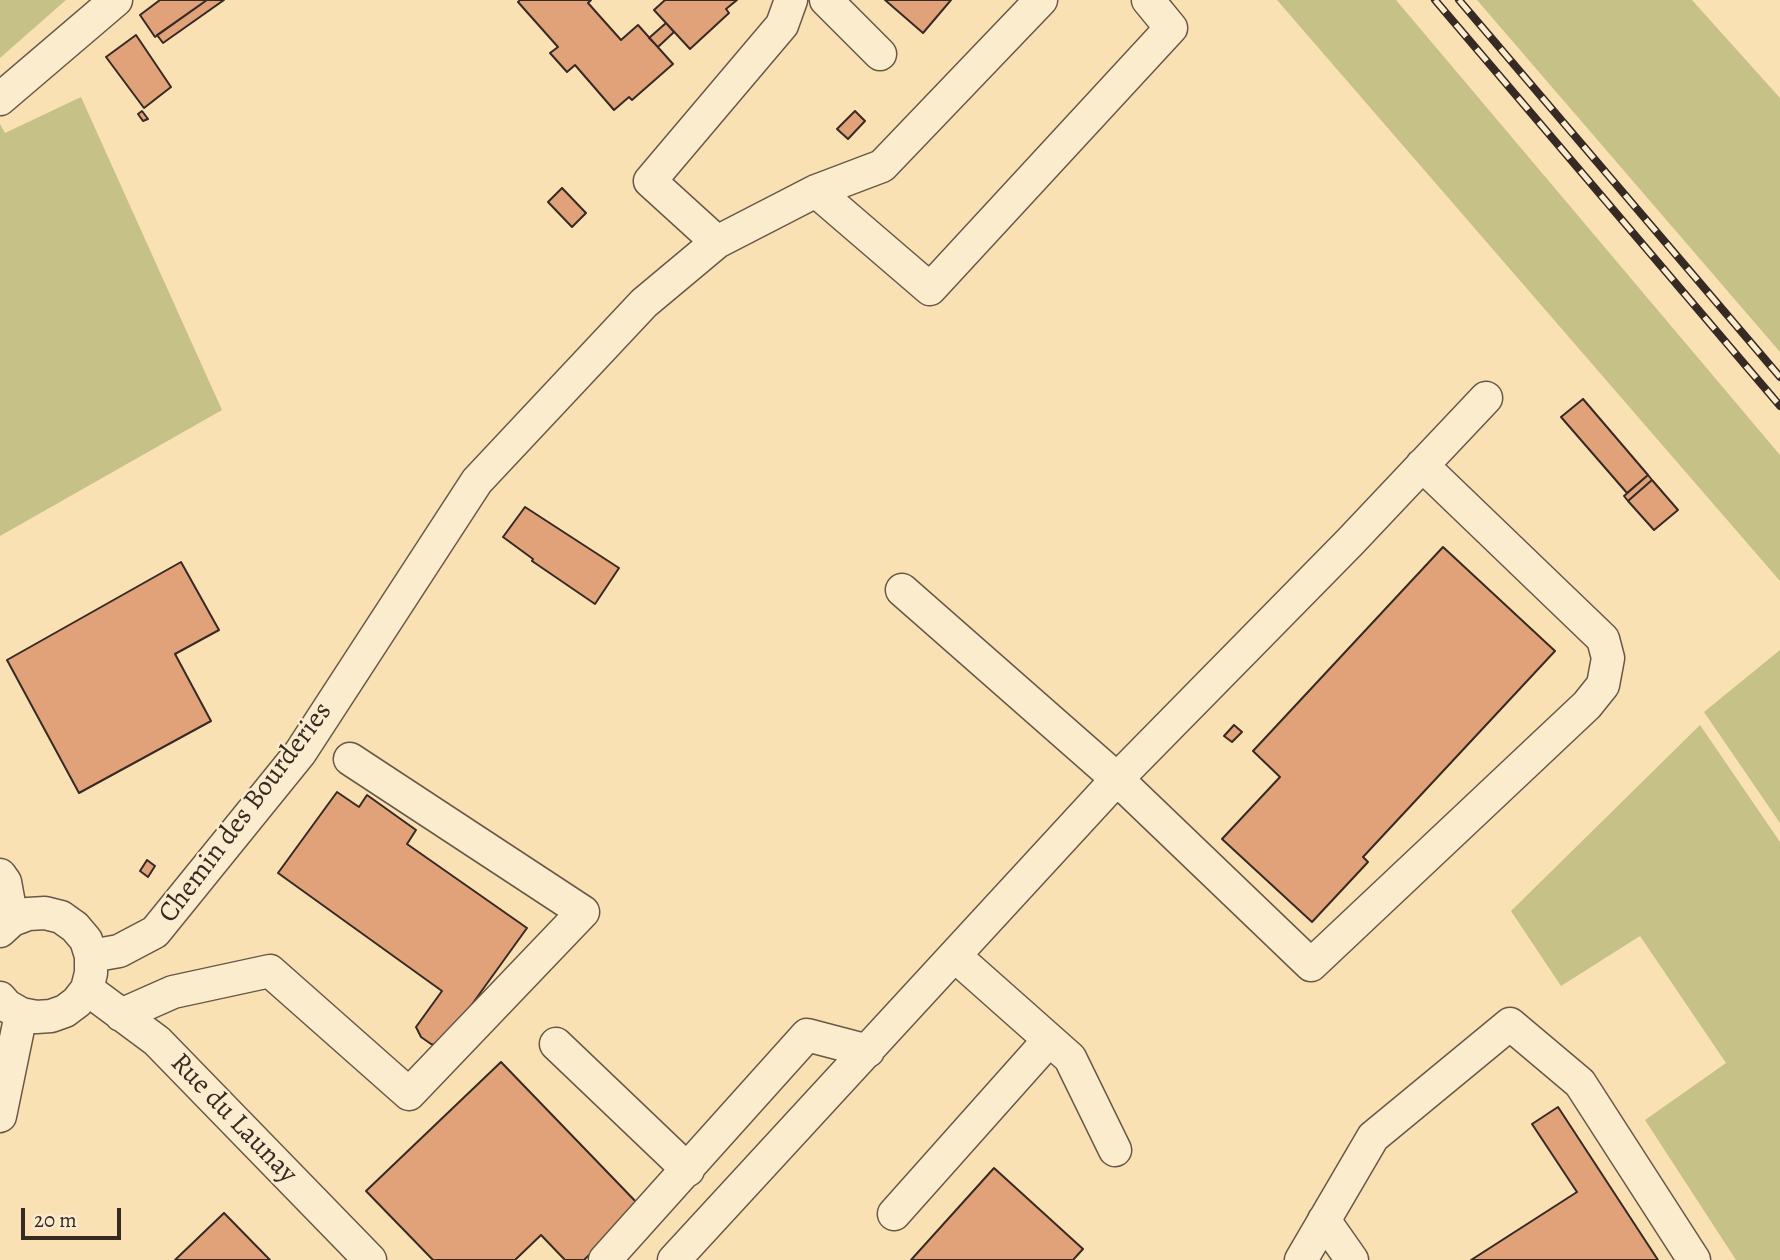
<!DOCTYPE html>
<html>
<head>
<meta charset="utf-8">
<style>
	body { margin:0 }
	#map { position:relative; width:1780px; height:1260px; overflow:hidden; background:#fae1b4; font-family:Alegreya,serif }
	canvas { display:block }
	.scale { position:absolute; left:21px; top:1208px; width:100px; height:32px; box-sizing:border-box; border:4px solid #362a24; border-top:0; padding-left:9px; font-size:21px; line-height:24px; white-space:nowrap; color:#362a24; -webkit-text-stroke:5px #fcecce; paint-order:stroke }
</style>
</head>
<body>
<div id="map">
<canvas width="1780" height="1260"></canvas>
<div class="scale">20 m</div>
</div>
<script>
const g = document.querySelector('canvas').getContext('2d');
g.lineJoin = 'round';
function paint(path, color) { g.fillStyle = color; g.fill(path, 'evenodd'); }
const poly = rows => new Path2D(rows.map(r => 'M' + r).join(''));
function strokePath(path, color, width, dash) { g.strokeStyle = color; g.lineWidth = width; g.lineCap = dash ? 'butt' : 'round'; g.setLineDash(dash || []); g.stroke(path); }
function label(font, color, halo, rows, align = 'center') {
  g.font = font + ' Alegreya,serif'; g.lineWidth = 5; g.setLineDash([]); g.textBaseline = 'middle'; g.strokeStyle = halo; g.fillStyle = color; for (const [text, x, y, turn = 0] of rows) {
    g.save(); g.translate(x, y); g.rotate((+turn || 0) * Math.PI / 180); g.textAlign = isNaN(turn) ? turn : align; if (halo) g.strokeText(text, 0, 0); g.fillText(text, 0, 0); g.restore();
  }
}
const green = poly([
	[0,0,66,0,0,58],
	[1277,0,1396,0,1780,455,1780,581],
	[1477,0,1692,0,1780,98,1780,352],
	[81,97,222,410,0,536,0,124,5,133],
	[1780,650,1780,823,1704,712],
	[1700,725,1780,842,1780,1260,1736,1260,1645,1120,1726,1063,1640,936,1561,986,1511,911]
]);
const building = poly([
	[160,0,207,0,155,37,140,15,160,0],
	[207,0,224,0,163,43,157,35,207,0],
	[520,0,591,0,588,3,621,40,638,25,673,64,632,100,629,97,614,110,575,65,567,72,550,53,558,47,518,2,520,0],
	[665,0,737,0,726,9,729,13,690,49,654,10,665,0],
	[885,0,951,0,923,33,885,0],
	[666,23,674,32,658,47,649,38,666,23],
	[136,35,171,87,144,108,106,57,136,35],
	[142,111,148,119,143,121,138,114,142,111],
	[855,111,865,121,848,139,837,129,855,111],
	[562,188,586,213,572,227,548,202,562,188],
	[1583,399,1648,475,1627,493,1561,417,1583,399],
	[1648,475,1652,480,1628,501,1624,496,1648,475],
	[1652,480,1678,510,1654,530,1628,501,1652,480],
	[525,507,619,568,595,604,532,561,533,559,503,537,525,507],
	[1443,547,1555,651,1363,857,1368,862,1312,922,1222,839,1280,777,1253,751,1443,547],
	[181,562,219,630,175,654,211,721,79,793,7,660,181,562],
	[1234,725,1242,732,1232,742,1224,736,1234,725],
	[337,792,359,807,367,795,416,830,407,844,527,928,442,1046,431,1044,421,1037,416,1027,442,991,278,873,337,792],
	[147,860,155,866,148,877,140,871,147,860],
	[501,1062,640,1206,584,1260,565,1260,541,1235,515,1260,433,1260,366,1191,501,1062],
	[1558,1107,1658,1260,1471,1260,1577,1192,1532,1124,1558,1107],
	[994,1168,1083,1249,1073,1260,911,1260,994,1168],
	[224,1213,270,1260,175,1260,224,1213]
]);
const minor = poly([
	[826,0,880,54],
	[0,99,116,0],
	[816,191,930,289,1171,28,1148,0],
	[717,242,816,191,882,166,1041,0],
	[902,590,1117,779,1311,965,1587,705,1603,685,1608,658,1603,639,1422,465],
	[0,875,5,882,12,920],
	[0,931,12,920,28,914,45,913,61,917,75,927,86,940,91,956,91,973,87,989,77,1002,65,1011,51,1016,36,1017,21,1014,7,1006,0,998],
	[91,956,119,951,155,932,300,753,477,481,644,303,717,242,650,181,782,25,791,0],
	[955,956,1070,1058,1115,1150],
	[87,989,157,1041,370,1260],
	[121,1015,173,992,270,971,409,1094,583,912,350,759],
	[556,1044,688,1170],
	[0,1116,21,1014],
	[894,1214,1049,1040],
	[1324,1220,1352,1260],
	[605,1260,807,1035,868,1051],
	[674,1260,1117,779,1350,542,1486,398],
	[1301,1260,1373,1137,1510,1024,1580,1083,1694,1260]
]);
const rail = poly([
	[1435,0,1780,406],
	[1459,0,1780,377]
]);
const streetNames = [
	["Chemin des Bourderies",246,813,-53],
	["Rue du Launay",233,1119,46]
];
paint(green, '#c6c187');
paint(building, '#e1a279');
strokePath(building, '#362a24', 2);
strokePath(minor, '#675848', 35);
strokePath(minor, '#fcecce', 32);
strokePath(rail, '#362a24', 8);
strokePath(rail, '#fcecce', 5, [16]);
label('28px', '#362a24', '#fcecce', streetNames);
</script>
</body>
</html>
